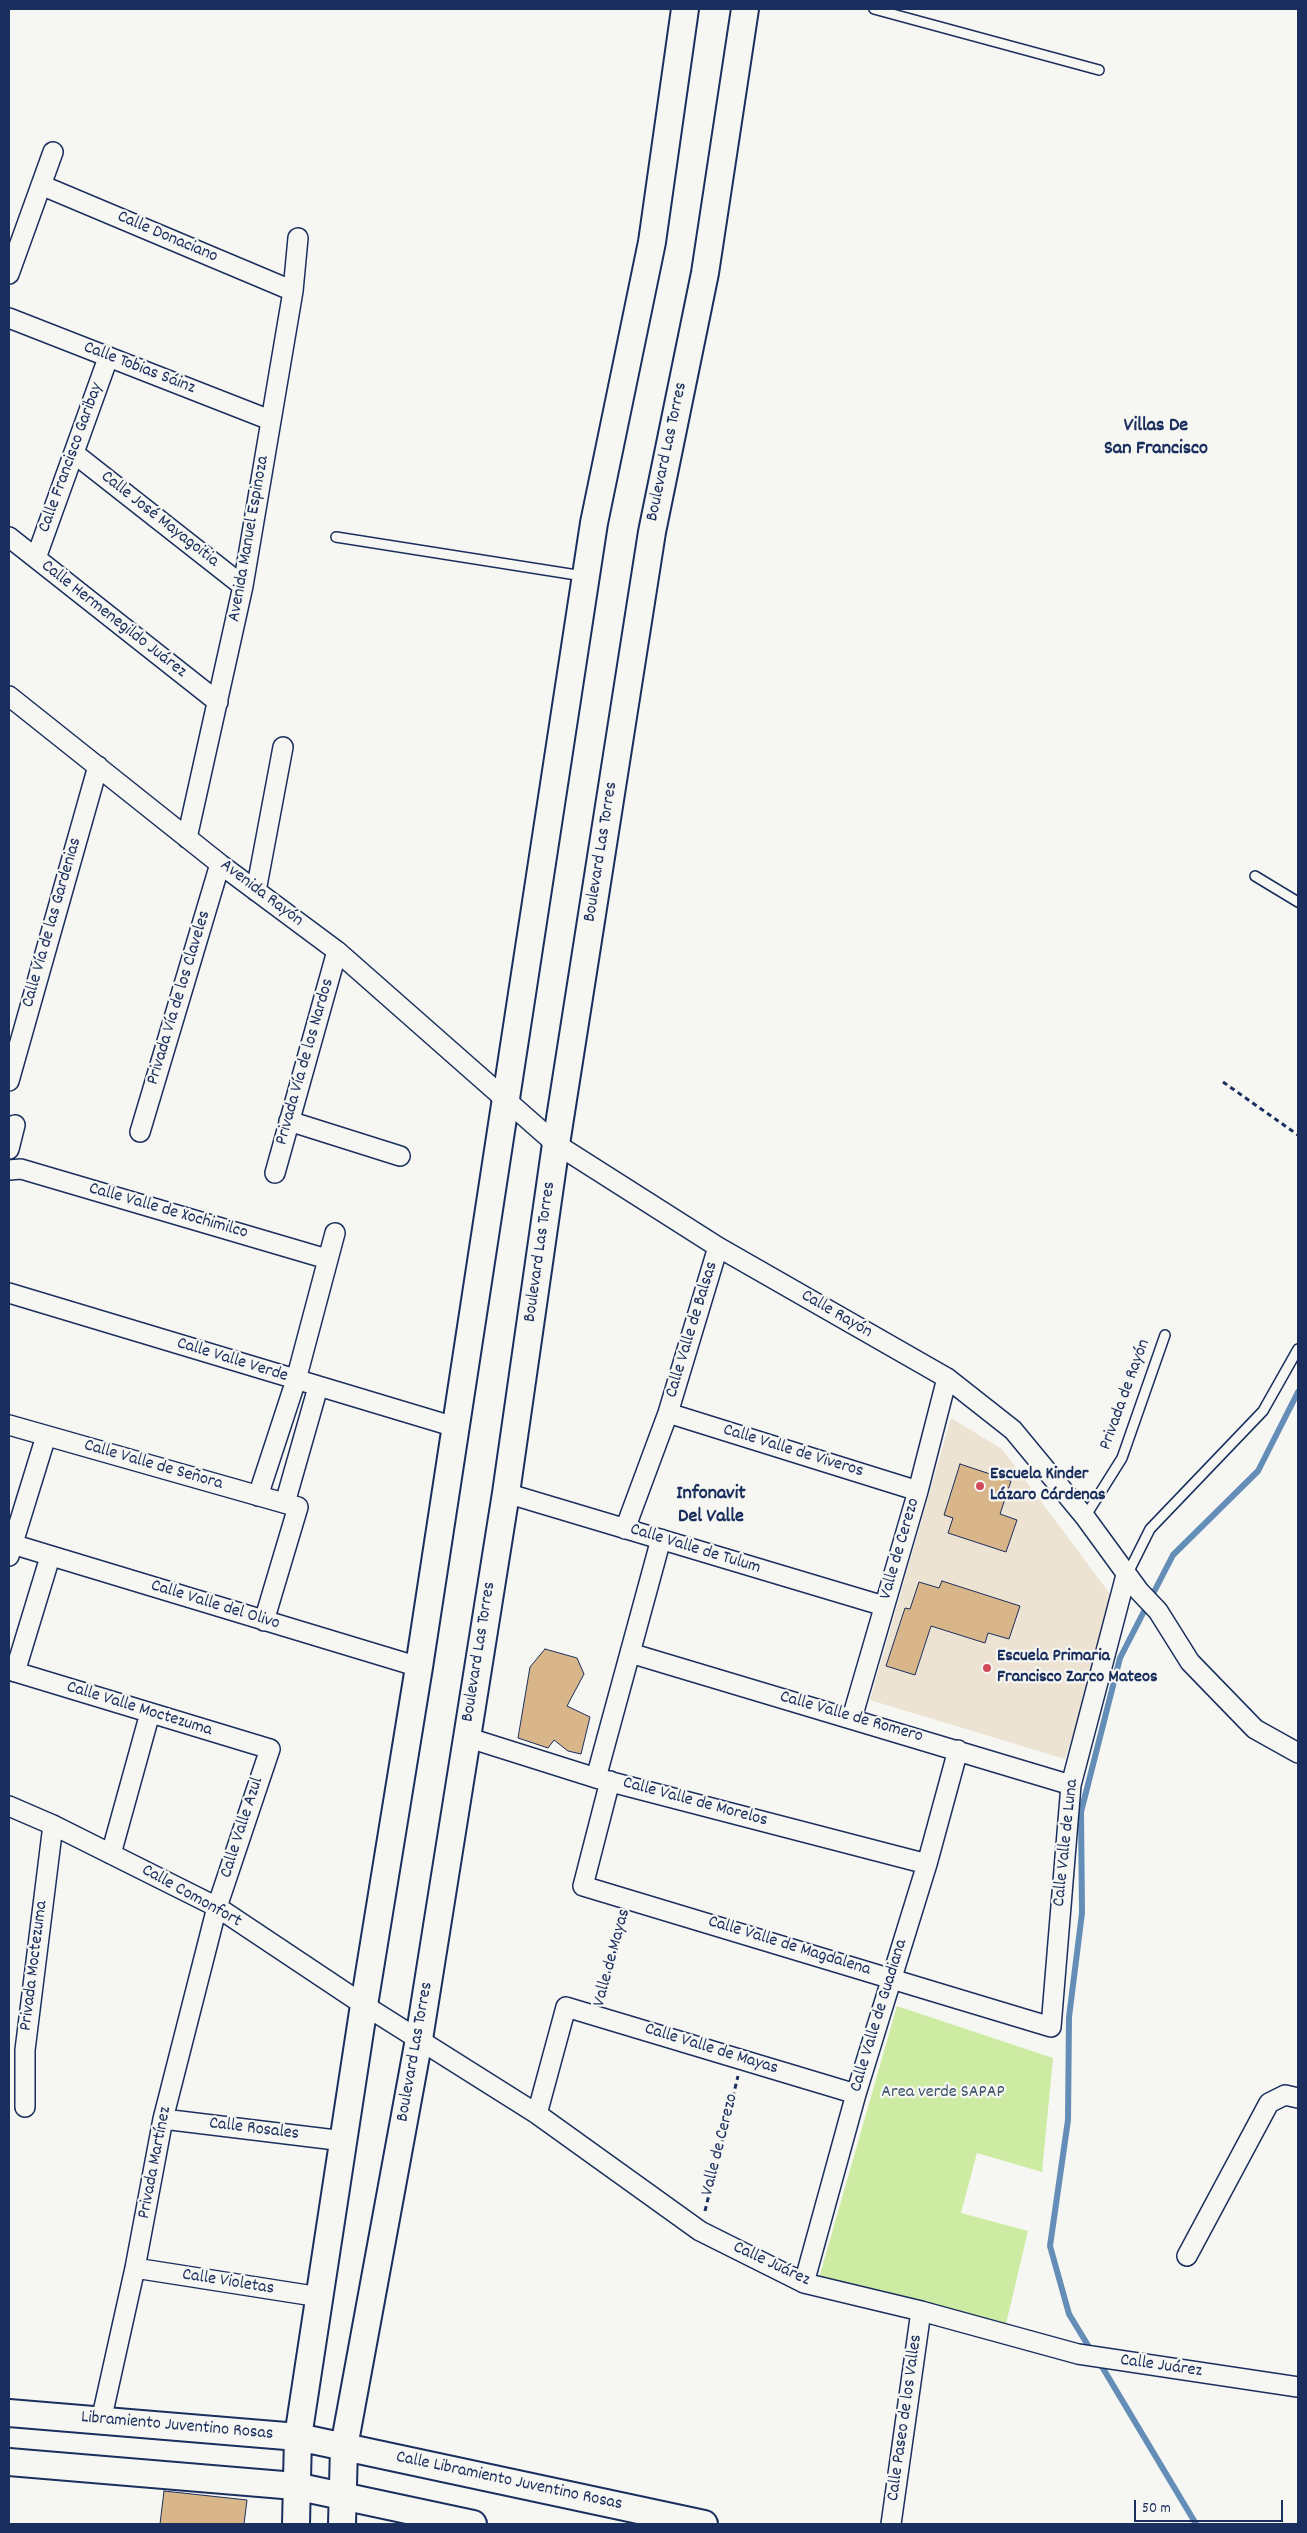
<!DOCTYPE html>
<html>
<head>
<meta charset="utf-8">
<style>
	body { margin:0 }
	#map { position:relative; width:1307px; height:2533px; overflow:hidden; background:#f6f6f2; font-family:Dekko,sans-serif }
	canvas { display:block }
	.frame { position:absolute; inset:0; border:10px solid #1b2f5e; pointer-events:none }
	.scale { position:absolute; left:1134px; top:2500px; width:149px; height:22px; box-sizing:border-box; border:2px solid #1b2f5e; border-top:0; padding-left:6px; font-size:15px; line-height:18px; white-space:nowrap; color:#1b2f5e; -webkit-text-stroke:4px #f6f6f2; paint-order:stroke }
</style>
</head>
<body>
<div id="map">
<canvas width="1307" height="2533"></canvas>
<div class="frame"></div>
<div class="scale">50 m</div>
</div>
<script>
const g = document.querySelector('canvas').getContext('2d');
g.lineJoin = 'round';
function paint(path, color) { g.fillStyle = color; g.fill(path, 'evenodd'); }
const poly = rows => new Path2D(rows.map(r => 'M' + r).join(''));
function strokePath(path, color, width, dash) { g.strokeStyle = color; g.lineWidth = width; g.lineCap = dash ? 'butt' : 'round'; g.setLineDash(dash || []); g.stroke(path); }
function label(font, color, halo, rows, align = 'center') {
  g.font = font + ' Dekko,sans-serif'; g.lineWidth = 4.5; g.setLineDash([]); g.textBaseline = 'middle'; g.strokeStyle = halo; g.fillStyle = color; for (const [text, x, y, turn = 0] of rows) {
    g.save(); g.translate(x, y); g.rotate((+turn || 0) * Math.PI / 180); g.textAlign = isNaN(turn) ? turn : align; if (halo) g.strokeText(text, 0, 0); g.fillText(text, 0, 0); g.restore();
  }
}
const built = poly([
	[951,1418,1002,1449,1116,1602,1065,1759,870,1700]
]);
const green = poly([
	[897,2006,1053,2058,1042,2172,977,2153,961,2213,1028,2231,1006,2324,819,2278]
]);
const stream = poly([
	[1092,2352,1069,2314,1050,2246,1068,2120,1069,2017,1082,1913,1081,1812,1120,1658,1173,1555,1258,1471,1298,1392],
	[1098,2360,1196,2524]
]);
const building = poly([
	[960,1464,1011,1481,1000,1514,1017,1520,1006,1552,948,1533,953,1518,944,1515,960,1464],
	[942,1581,1020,1606,1009,1639,988,1633,985,1643,931,1626,915,1675,886,1666,905,1608,910,1609,919,1582,939,1588,942,1581],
	[545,1649,577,1658,584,1674,567,1706,590,1717,581,1754,568,1751,554,1740,548,1748,518,1738,530,1667,545,1649],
	[164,2491,247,2500,244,2524,160,2524,164,2491]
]);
const path = poly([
	[1223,1082,1298,1135],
	[602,1999,624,1918],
	[705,2211,738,2076]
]);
const lane = poly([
	[874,9,1099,70],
	[336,537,583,576],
	[1255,876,1298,902],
	[1085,1517,1122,1458,1165,1335],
	[1127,1575,1150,1529,1263,1411,1298,1349]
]);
const street = poly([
	[41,185,293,291],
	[9,274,53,152],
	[9,318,270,420],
	[75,454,243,586],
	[9,537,218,702],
	[36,558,108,358],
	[9,696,220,864,337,951,556,1144,718,1247,947,1378,1013,1430,1085,1517,1139,1591,1158,1611,1190,1662,1255,1729,1298,1753],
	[187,838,243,586,293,291,298,238],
	[256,891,283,747],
	[9,1081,98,766],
	[289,1121,400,1156],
	[140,1132,220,864],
	[9,1149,15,1125],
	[9,1170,21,1169,327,1259],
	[275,1173,337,951],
	[9,1293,455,1427],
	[668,1413,918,1491],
	[9,1425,298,1507,264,1621],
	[506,1493,884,1606],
	[258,1496,296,1380,335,1233],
	[285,1503,318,1387],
	[625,1529,668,1413,718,1247],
	[12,1544,419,1667],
	[9,1556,46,1436],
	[630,1653,1071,1785],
	[9,1670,270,1749,217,1907,163,2119,135,2268,101,2421],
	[15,1672,50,1557],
	[852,1718,918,1491,947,1378],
	[466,1737,596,1778,927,1864],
	[596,1778,661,1539],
	[610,1781,583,1886,1051,2027,1071,1785,1126,1575],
	[9,1806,53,1825,217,1907,364,2005,537,2114,700,2231,804,2283,921,2311,1078,2354,1298,2387],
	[111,1854,150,1713],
	[25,2107,25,2050,53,1825],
	[537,2114,566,2007,856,2094],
	[163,2119,344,2141],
	[1187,2256,1269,2103,1285,2095,1298,2098],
	[135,2268,320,2297],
	[804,2283,856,2094,927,1864,958,1750],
	[891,2524,921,2311]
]);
const secondary = poly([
	[9,2413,298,2437,704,2524],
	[9,2462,295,2486,473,2524],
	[296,2524,298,2437,364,2005,419,1667,594,523,652,242,685,9],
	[342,2524,344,2447,419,2039,506,1493,556,1144,652,532,705,273,745,9]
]);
const markers = [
	[980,1486,5,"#d1495b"],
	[987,1668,5,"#d1495b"]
];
const streetNames = [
	["Calle Donaciano",167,238,23],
	["Calle Tobias Sáinz",139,369,21],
	["Boulevard Las Torres",668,452,-78],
	["Calle Francisco Garibay",72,458,-70],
	["Calle José Mayagoitia",159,520,38],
	["Avenida Manuel Espinoza",250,539,-80],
	["Calle Hermenegildo Juárez",113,620,38],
	["Boulevard Las Torres",602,852,-81],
	["Avenida Rayón",261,894,37],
	["Calle Vía de las Gardenias",53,923,-74],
	["Privada Vía de los Claveles",180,998,-73],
	["Privada Vía de los Nardos",306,1062,-74],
	["Calle Valle de Xochimilco",168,1212,16],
	["Boulevard Las Torres",541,1252,-82],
	["Calle Rayón",836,1315,30],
	["Calle Valle de Balsas",693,1330,-73],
	["Calle Valle Verde",232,1361,17],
	["Privada de Rayón",1126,1395,-70],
	["Calle Valle de Viveros",793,1452,17],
	["Calle Valle de Señora",153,1466,16],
	["Valle de Cerezo",901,1549,-74],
	["Calle Valle de Tulum",695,1550,17],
	["Calle Valle del Olivo",215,1606,17],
	["Boulevard Las Torres",480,1652,-81],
	["Calle Valle Moctezuma",139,1710,17],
	["Calle Valle de Romero",851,1718,16],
	["Calle Valle de Morelos",695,1803,15],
	["Calle Valle Azul",243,1828,-72],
	["Calle Valle de Luna",1067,1843,-84],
	["Calle Comonfort",191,1897,29],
	["Calle Valle de Magdalena",789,1947,17],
	["Valle de Mayas",613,1958,-75],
	["Privada Moctezuma",35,1966,-83],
	["Calle Valle de Guadiana",880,2016,-73],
	["Calle Valle de Mayas",711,2050,17],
	["Boulevard Las Torres",416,2052,-80],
	["Calle Rosales",254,2130,7],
	["Valle de Cerezo",721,2145,-76],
	["Privada Martínez",156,2163,-79],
	["Calle Juárez",771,2265,25],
	["Calle Violetas",228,2283,9],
	["Calle Juárez",1161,2367,8],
	["Calle Paseo de los Valles",906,2418,-82],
	["Libramiento Juventino Rosas",177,2427,5],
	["Calle Libramiento Juventino Rosas",509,2482,12]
];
const poiNames = [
	["Escuela Kinder",990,1476],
	["Lázaro Cárdenas",990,1497],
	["Escuela Primaria",997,1658],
	["Francisco Zarco Mateos",997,1679]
];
const parkNames = [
	["Area verde SAPAP",943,2094]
];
const quarterNames = [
	["Villas De",1156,427],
	["San Francisco",1156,450],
	["Infonavit",711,1495],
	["Del Valle",711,1518]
];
paint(built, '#ede3d3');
paint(green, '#cdeba2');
strokePath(stream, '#648eb7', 6);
paint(building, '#d8b68a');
strokePath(building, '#1b2f5e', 1);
strokePath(lane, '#1b2f5e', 12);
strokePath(street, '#1b2f5e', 22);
strokePath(secondary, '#1b2f5e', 30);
strokePath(path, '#1b2f5e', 3, [5, 4]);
strokePath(lane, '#f6f6f2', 9);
strokePath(street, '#f6f6f2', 19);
strokePath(secondary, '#f6f6f2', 26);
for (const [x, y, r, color] of markers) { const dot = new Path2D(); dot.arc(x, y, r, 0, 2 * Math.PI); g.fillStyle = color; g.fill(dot); strokePath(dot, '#f6f6f2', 2); }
label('18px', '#1b2f5e', '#f6f6f2', streetNames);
label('bold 18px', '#1b2f5e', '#f6f6f2', poiNames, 'left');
label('18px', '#3f556c', '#f6f6f2', parkNames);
label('bold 20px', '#1b2f5e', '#f6f6f2', quarterNames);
</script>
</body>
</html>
